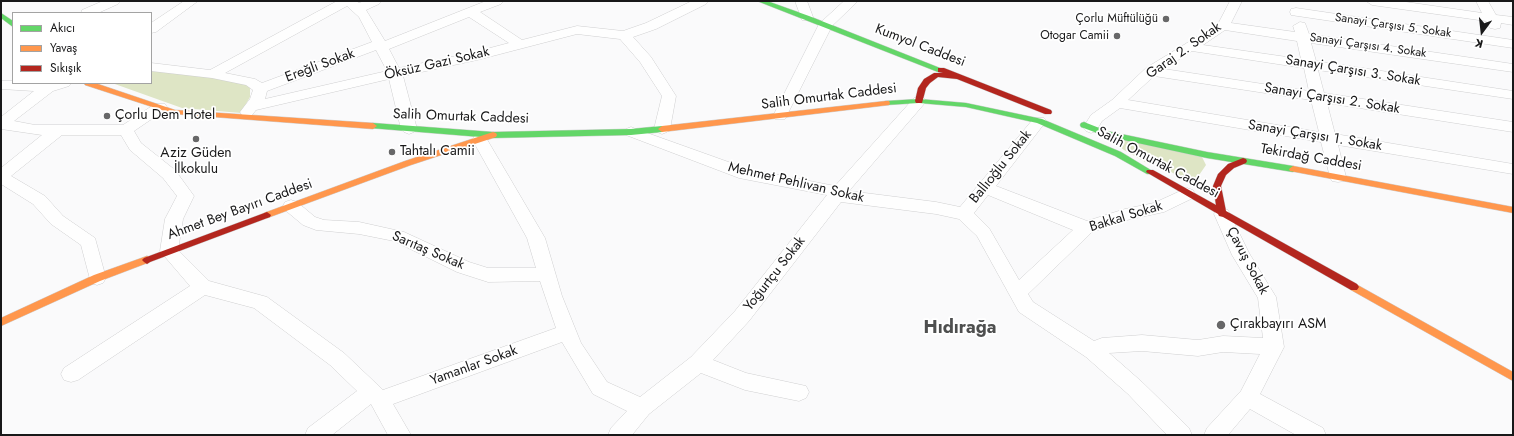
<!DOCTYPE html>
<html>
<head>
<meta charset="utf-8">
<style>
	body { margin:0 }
	#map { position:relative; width:1514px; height:436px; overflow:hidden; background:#fafafb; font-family:Jost,sans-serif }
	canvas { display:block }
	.frame { position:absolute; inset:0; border:2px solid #181819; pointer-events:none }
	.legend { position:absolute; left:12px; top:12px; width:140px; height:72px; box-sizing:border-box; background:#fff; border:1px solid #a3a3a3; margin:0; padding:5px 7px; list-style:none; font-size:12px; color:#181819 }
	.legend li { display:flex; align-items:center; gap:8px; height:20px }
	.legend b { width:20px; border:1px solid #a3a3a3 }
	.north { position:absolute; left:1462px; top:12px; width:40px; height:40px; -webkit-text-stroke:3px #fff; paint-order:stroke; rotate:195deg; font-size:11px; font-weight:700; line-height:16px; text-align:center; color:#181819 }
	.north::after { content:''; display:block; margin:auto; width:14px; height:18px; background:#181819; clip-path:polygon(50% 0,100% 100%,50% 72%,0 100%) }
</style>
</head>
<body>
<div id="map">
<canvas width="1514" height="436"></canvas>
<div class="frame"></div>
<ul class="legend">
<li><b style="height:5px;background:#63d668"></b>Akıcı</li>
<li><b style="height:5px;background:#ff974d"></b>Yavaş</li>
<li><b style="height:5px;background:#b3261e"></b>Sıkışık</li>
</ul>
<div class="north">K</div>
</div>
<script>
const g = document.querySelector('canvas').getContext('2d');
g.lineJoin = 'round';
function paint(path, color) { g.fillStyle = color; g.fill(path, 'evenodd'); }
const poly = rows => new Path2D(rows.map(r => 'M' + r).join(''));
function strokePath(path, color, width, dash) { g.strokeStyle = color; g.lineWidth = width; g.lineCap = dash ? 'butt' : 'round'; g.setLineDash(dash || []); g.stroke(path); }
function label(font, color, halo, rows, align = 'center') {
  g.font = font + ' Jost,sans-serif'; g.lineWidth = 3.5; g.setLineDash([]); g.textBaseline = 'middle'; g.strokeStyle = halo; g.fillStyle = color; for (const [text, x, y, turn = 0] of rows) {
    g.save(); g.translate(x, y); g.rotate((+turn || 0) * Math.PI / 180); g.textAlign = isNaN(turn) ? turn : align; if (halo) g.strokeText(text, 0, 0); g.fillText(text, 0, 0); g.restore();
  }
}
const green = poly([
	[151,69,250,82,250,97,241,113,182,108,112,83,151,83],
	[1117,137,1202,157,1206,165,1193,184,1151,161,1147,163,1124,150,1111,140]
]);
const street = poly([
	[103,1,120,1,118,4,98,13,81,13,82,10,103,1],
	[184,1,198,1,156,32,151,33,151,23,184,1],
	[337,1,356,1,359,3,364,1,381,1,379,4,366,10,385,41,486,1,503,1,501,4,480,12,522,40,577,26,623,31,646,23,692,1,708,1,706,4,656,29,633,37,651,57,676,96,670,129,667,132,662,134,657,132,654,129,662,96,640,62,620,39,577,34,477,60,403,76,417,129,414,132,409,134,404,132,401,129,389,79,256,110,252,115,247,117,242,115,240,112,250,99,253,90,246,85,212,78,151,71,151,63,210,70,337,1],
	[347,6,359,17,372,42,262,83,255,79,225,73,347,6],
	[469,17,509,43,475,52,399,68,389,49,469,17],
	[376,50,387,71,265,99,267,91,376,50],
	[795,1,807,1,813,17,812,20,802,20,795,1],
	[844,1,858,1,832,26,785,119,775,119,773,116,819,24,844,1],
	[1230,1,1242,1,1231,23,1295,32,1293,26,1300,22,1305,23,1309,34,1513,64,1513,72,1311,43,1316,61,1513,91,1513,99,1318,70,1324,93,1513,122,1513,132,1327,103,1335,134,1513,164,1513,174,1338,145,1346,177,1344,181,1338,182,1332,181,1330,177,1321,142,1120,108,1102,121,1096,131,1091,133,1086,131,1083,128,1091,115,1112,100,1146,68,1218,24,1230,1],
	[1225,30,1297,41,1301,59,1203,45,1225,30],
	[1192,51,1304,68,1309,91,1164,69,1192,51],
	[1154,76,1311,100,1319,132,1128,100,1154,76],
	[1366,1,1399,1,1482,13,1476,1,1488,1,1496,15,1513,17,1513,25,1501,23,1500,28,1495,29,1490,28,1486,21,1372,5,1366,1],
	[1296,8,1513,40,1513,48,1291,15,1290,12,1291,9,1296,8],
	[1,81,13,81,13,83,71,83,69,86,53,91,14,121,35,125,123,125,155,104,165,104,167,107,165,110,134,131,141,143,175,170,194,196,183,219,178,250,209,281,267,297,344,353,383,390,556,328,540,281,488,282,457,272,394,241,359,234,316,230,303,225,285,210,283,206,285,202,291,200,297,202,315,217,324,220,359,222,404,232,469,262,488,268,536,268,527,238,472,139,475,136,480,134,485,136,545,238,562,296,581,343,607,382,640,397,691,357,735,311,827,195,739,178,626,135,623,132,626,129,631,127,636,129,748,169,835,186,914,98,919,97,924,98,926,101,924,104,849,191,936,202,960,207,1034,118,1044,118,1047,121,1044,124,996,186,1087,221,1125,209,1154,203,1187,188,1193,190,1195,194,1193,198,1164,212,1127,220,1092,232,1028,294,1033,302,1094,341,1102,338,1142,335,1198,340,1223,336,1263,338,1258,298,1232,255,1214,214,1216,210,1222,208,1228,210,1249,253,1276,297,1284,347,1260,394,1323,428,1326,435,1296,435,1250,409,1228,435,1204,435,1207,428,1241,391,1260,354,1223,352,1198,356,1142,351,1109,353,1142,382,1189,428,1192,435,1167,435,1128,394,1086,357,1019,312,977,236,959,219,936,214,841,202,749,321,713,360,746,373,806,386,809,392,806,398,799,401,745,390,701,373,649,414,632,435,608,435,611,428,627,411,593,394,562,342,393,404,411,435,388,435,371,404,332,435,305,435,308,428,357,391,330,365,254,308,205,295,78,380,71,382,64,380,61,374,64,368,190,286,160,251,165,219,177,196,163,178,130,150,121,135,62,135,11,176,45,196,63,216,95,238,106,278,103,283,97,285,91,283,81,245,51,224,33,204,1,184,1,168,42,135,1,129,1,117,34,91,1,89,1,81],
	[988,195,1073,230,1019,280,989,228,974,213,988,195]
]);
const fast = poly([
	[757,1,767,1,809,16,945,70,944,72,938,72,757,1],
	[1,13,13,21,13,27,1,18,1,13],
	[919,99,966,103,1042,119,1121,152,1154,172,1153,174,1147,174,1115,156,1037,123,966,107,919,103,886,105,882,103,886,101,919,99],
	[1084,122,1107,131,1207,152,1293,166,1297,169,1293,172,1207,158,1105,136,1081,127,1080,125,1081,123,1084,122],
	[373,123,493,132,631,129,662,126,666,129,662,132,631,135,493,138,370,128,369,126,370,124,373,123]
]);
const slow = poly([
	[84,83,95,83,175,110,373,123,377,126,373,129,174,114,85,85,84,83],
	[886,101,889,101,890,103,889,105,662,132,658,129,662,126,886,101],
	[493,132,496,133,497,135,496,137,411,165,270,217,267,218,263,215,264,213,405,161,493,132],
	[1293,166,1513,207,1513,213,1290,171,1289,169,1293,166],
	[147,256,150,258,152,260,150,262,100,281,1,326,1,318,94,275,147,256],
	[1354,283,1513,372,1513,381,1351,290,1349,287,1351,284,1354,283]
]);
const jam = poly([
	[938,68,944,68,1051,110,1052,112,1051,114,1045,114,957,79,938,77,930,83,926,88,922,103,916,103,915,101,918,88,924,79,934,73,943,73,938,72,938,68],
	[1243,158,1246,159,1247,161,1246,163,1234,168,1226,175,1221,186,1226,211,1357,284,1359,287,1357,290,1351,290,1223,217,1219,216,1218,214,1146,172,1147,170,1153,170,1216,205,1213,186,1218,174,1228,164,1243,158],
	[267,212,271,215,270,217,150,262,147,264,144,262,142,260,144,258,267,212]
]);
const markers = [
	[1166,19,4,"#676768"],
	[1117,36,4,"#676768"],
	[107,116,4,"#676768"],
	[196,139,4,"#676768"],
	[392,152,4,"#676768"],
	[1221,325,5,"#676768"]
];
const farPoinames = [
	["Çorlu Müftülüğü",1158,19],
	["Otogar Camii",1109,36]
];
const farStreetnames = [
	["Sanayi Çarşısı 5. Sokak",1393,26,8],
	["Sanayi Çarşısı 4. Sokak",1368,46,8]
];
const streetNames = [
	["Kumyol Caddesi",920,46,21],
	["Garaj 2. Sokak",1184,51,-35],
	["Öksüz Gazi Sokak",437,64,-13],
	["Ereğli Sokak",320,66,-20],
	["Sanayi Çarşısı 3. Sokak",1353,71,9],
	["Salih Omurtak Caddesi",829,97,-7],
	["Sanayi Çarşısı 2. Sokak",1332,99,9],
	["Salih Omurtak Caddesi",461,117,2],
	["Sanayi Çarşısı 1. Sokak",1315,136,9],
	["Tekirdağ Caddesi",1311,158,10],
	["Salih Omurtak Caddesi",1158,163,28],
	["Ballıoğlu Sokak",1001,167,-51],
	["Mehmet Pehlivan Sokak",796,183,13],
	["Ahmet Bey Bayırı Caddesi",240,210,-20],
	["Bakkal Sokak",1126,217,-17],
	["Sarıtaş Sokak",428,251,23],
	["Çavuş Sokak",1247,261,62],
	["Yoğurtçu Sokak",775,274,-52],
	["Yamanlar Sokak",474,366,-20]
];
const poiNames = [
	["Çorlu Dem Hotel",115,116],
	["Tahtalı Camii",400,152],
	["Aziz Güden",196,154,"center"],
	["İlkokulu",196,170,"center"],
	["Çırakbayırı ASM",1230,325]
];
const districtNames = [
	["Hıdırağa",960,329]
];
paint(green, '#dee5c5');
strokePath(street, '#cfcfd0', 1);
strokePath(fast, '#cfcfd0', 1);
strokePath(slow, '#cfcfd0', 1);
strokePath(jam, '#cfcfd0', 1);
paint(street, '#fefefe');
paint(fast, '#63d668');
paint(slow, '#ff974d');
paint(jam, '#b3261e');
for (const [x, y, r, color] of markers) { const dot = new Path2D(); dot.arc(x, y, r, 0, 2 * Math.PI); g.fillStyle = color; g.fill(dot); strokePath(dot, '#fff', 1.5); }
label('12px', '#181819', '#fff', farPoinames, 'right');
label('12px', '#181819', '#fff', farStreetnames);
label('14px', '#181819', '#fff', streetNames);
label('14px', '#181819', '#fff', poiNames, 'left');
label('bold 18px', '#4e4f4f', '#fff', districtNames);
</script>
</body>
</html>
